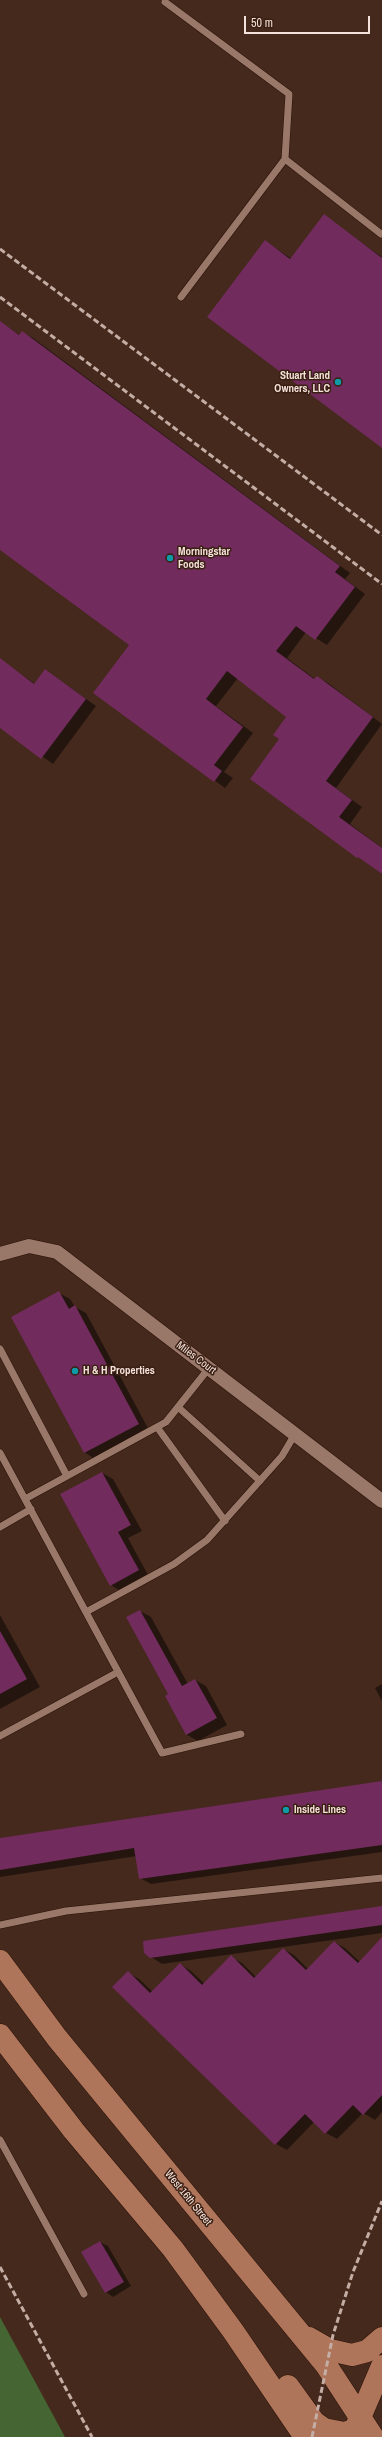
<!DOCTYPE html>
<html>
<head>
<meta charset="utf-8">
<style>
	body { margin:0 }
	#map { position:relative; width:382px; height:2437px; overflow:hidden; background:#45291d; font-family:"Archivo Narrow",sans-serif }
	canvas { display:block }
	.scale { position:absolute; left:244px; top:16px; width:126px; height:18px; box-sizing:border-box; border:2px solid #f4e1d9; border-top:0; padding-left:5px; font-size:12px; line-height:14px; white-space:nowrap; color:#f4e1d9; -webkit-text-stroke:3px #3a1f13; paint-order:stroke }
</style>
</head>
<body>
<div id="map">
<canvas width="382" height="2437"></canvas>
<div class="scale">50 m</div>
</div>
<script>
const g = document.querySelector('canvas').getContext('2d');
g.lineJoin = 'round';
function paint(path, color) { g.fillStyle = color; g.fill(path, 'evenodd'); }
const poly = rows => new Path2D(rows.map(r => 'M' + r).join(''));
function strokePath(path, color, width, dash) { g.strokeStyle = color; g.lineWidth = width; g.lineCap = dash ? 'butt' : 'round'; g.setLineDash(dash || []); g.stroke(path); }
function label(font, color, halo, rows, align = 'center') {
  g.font = font + ' "Archivo Narrow",sans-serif'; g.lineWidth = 3; g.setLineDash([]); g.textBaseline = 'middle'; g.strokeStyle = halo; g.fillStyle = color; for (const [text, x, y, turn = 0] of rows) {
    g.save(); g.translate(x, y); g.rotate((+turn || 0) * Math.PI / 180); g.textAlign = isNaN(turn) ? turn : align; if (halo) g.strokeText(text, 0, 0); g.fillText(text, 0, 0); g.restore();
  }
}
const green = poly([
	[0,2317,65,2437,0,2437]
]);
const shadow = poly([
	[324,216,382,257,382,447,265,241,292,259],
	[3,324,20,335,22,332,33,338,350,573,345,579,365,594,327,645,306,632,287,658,315,679,317,677,328,683,382,724,336,788,362,807,350,824,382,848,382,874,251,778,281,739,287,717,238,678,216,706,253,733,224,772,233,778,225,788,95,693,130,645,0,548,0,328],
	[0,659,35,684,46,670,96,706,53,764,0,727],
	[59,1293,70,1299,75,1307,86,1313,149,1430,95,1459,84,1452],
	[102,1473,113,1479,142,1531,128,1538,149,1577,122,1592,111,1585],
	[140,1611,151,1617,188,1684,195,1680,206,1686,227,1725,198,1741,187,1735,166,1696,169,1694],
	[0,1615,40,1687,0,1709],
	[382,1684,382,1701,375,1688],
	[382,1782,382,1852,151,1884,140,1878,137,1856,0,1877,0,1839],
	[382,1907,382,1933,162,1964,151,1957],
	[382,1939,382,2112,375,2120,363,2113,337,2139,326,2133,314,2122,287,2150,276,2144,128,1973,139,1979,153,1992,180,1964,191,1971,205,1984,231,1957,242,1963,256,1977,283,1949,294,1955,308,1969,334,1942,345,1948,360,1962],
	[100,2242,108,2246,131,2286,113,2297,106,2292]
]);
const building = poly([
	[324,214,382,258,382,448,207,317,265,240,290,259],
	[0,321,19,335,22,331,340,566,335,572,355,587,315,640,296,626,276,651,314,679,317,676,373,717,326,781,352,800,339,817,382,848,382,874,358,857,357,858,250,779,279,739,273,735,286,717,227,671,206,699,243,727,214,765,222,771,214,782,93,693,129,645,0,550],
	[0,658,34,684,45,669,86,699,41,759,0,728],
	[59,1291,69,1309,75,1305,139,1424,84,1453,11,1317],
	[102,1472,131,1525,118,1532,139,1570,110,1586,60,1494],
	[140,1610,182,1686,195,1679,217,1718,186,1735,165,1696,168,1694,126,1617],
	[0,1631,27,1679,0,1694],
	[382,1781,382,1845,139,1879,134,1848,0,1870,0,1838],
	[382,1906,382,1925,150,1958,144,1953,143,1941],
	[382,1937,382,2095,363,2115,353,2105,325,2134,305,2114,275,2145,112,1987,128,1971,150,1993,180,1963,202,1985,231,1955,254,1978,283,1948,306,1970,334,1941,358,1963],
	[100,2241,124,2282,105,2293,81,2252]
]);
const service = poly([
	[165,2,289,94,285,159],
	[181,297,285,159,381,234],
	[0,1349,67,1476],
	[178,1407,260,1481],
	[157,1427,225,1521],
	[0,1453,162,1753,241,1734],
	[25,1499,166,1422,209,1368],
	[0,1527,31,1509],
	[86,1612,174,1564,207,1540,282,1456,295,1434],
	[0,1736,118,1672],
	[0,1925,66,1911,382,1878],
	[0,2140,84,2294]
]);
const minor = poly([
	[0,1254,29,1246,57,1252,382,1501]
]);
const primary = poly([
	[0,1961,57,2038,326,2365,373,2437],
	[0,2035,74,2131,173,2249,233,2331,305,2437],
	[309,2338,330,2350,352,2355,367,2351,382,2338],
	[288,2386,314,2422,324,2429,344,2433,354,2430],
	[356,2427,382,2366]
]);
const rail = poly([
	[0,249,382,535],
	[0,297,382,584],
	[0,2267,92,2437],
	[312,2437,333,2335,353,2272,382,2201]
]);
const markers = [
	[338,382,4,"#0f9aa8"],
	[170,558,4,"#0f9aa8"],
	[75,1371,4,"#0f9aa8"],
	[286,1810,4,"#0f9aa8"]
];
const poiNames = [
	["Stuart Land",330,376,"right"],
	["Owners, LLC",330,389,"right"],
	["Morningstar",178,552],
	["Foods",178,565],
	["H & H Properties",83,1371],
	["Inside Lines",294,1810]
];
const streetNames = [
	["Miles Court",196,1358,37],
	["West 16th Street",188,2198,51]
];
paint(green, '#456533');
paint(shadow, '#0007');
paint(building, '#712b5c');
strokePath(service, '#2a1106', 8);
strokePath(minor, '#2a1106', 15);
strokePath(primary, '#2a1106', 23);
strokePath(service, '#99786a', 7);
strokePath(minor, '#99786a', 14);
strokePath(primary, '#af755b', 22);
strokePath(rail, '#c3ada4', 3, [6, 3]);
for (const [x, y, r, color] of markers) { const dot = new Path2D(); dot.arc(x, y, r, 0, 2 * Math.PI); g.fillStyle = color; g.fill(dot); strokePath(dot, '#3a1f13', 1.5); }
label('bold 11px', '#f4e1d9', '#3a1f13', poiNames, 'left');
label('11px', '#f4e1d9', '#3a1f13', streetNames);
</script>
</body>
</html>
